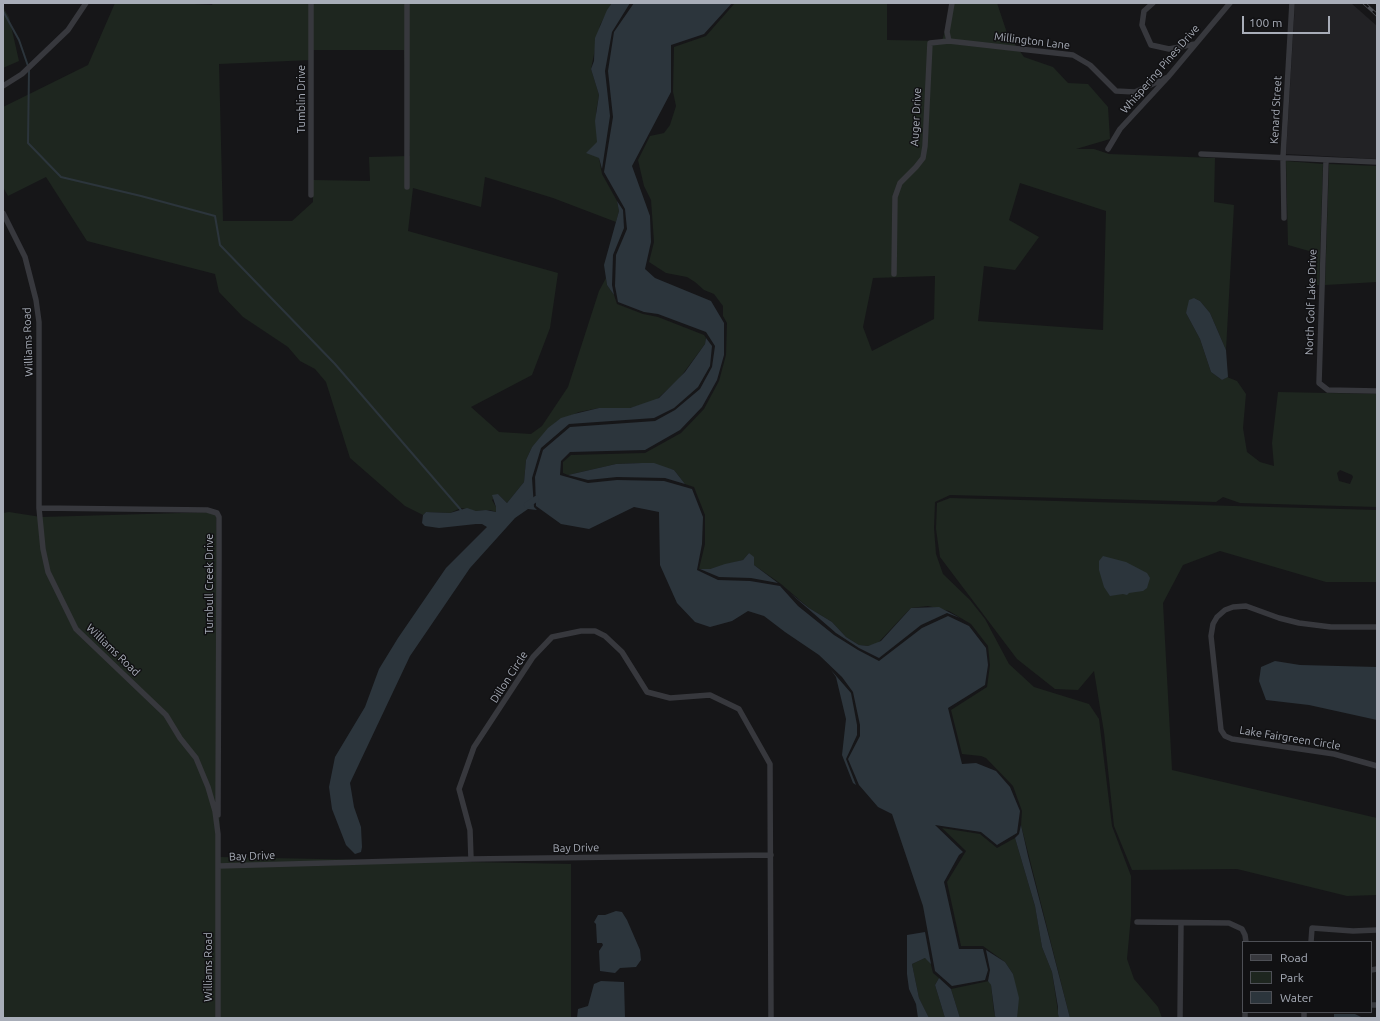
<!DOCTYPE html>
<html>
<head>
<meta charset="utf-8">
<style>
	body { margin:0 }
	#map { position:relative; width:1380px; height:1021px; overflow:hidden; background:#161618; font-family:Ubuntu,sans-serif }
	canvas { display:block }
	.frame { position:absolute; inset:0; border:4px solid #a8adb8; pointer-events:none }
	.legend { position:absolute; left:1242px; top:941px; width:130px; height:72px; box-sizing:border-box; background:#111113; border:1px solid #4d4f55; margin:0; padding:5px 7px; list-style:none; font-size:12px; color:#a8adb8 }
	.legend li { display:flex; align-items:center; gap:8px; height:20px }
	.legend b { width:20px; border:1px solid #4d4f55 }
	.scale { position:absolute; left:1242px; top:16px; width:88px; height:18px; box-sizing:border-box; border:2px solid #a8adb8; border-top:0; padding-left:5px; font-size:12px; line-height:14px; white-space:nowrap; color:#a8adb8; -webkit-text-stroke:3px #111113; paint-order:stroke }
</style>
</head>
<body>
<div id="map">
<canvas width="1380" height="1021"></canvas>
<div class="frame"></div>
<ul class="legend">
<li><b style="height:5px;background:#37383d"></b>Road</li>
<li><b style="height:11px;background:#1e261f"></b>Park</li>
<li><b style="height:11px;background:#2c353c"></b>Water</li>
</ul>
<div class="scale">100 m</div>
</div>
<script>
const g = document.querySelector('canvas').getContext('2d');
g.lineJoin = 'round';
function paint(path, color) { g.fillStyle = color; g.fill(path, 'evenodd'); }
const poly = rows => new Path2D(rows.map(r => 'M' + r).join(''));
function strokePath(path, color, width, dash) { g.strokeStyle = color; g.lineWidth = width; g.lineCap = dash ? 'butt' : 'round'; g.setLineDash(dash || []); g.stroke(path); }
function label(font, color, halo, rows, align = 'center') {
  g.font = font + ' Ubuntu,sans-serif'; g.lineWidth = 3; g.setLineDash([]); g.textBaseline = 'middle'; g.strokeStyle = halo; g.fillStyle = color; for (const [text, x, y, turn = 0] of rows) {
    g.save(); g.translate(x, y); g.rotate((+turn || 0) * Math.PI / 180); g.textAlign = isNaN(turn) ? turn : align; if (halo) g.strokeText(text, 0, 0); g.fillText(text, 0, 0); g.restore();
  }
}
const built = poly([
	[1295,3,1351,3,1377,26,1377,159,1286,154]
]);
const green = poly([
	[115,3,177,3,212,5,213,3,612,3,600,25,591,69,599,95,596,112,599,158,602,174,617,201,619,211,616,222,553,198,485,177,481,207,413,188,408,231,558,273,550,328,532,375,471,407,499,432,531,434,542,426,568,387,599,291,606,278,607,285,614,295,617,304,643,314,658,317,704,335,706,338,705,344,679,379,655,401,630,408,599,408,579,412,556,422,532,447,526,460,524,482,507,503,498,494,492,500,496,507,496,512,490,510,476,511,461,508,450,513,426,512,423,515,405,506,350,458,326,382,315,369,300,361,288,347,243,317,219,292,215,274,87,241,46,177,8,196,3,187,3,107,88,65],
	[313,50,404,50,410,156,369,157,370,181,313,180,313,202,292,221,223,221,219,64,312,60],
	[735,3,887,3,887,40,942,41,953,3,997,3,1007,33,1024,57,1053,67,1068,83,1088,84,1108,107,1110,139,1076,149,1094,149,1109,154,1215,158,1214,202,1234,205,1226,350,1210,313,1200,301,1194,298,1186,313,1200,339,1211,372,1222,380,1227,377,1237,381,1246,394,1243,428,1247,452,1260,462,1274,466,1272,443,1278,392,1377,394,1377,507,1240,503,1223,497,1216,502,950,495,935,502,934,528,936,554,943,574,970,600,985,619,1009,664,1034,687,1089,704,1099,719,1112,826,1131,876,1131,916,1127,959,1134,979,1158,1007,1162,1018,1070,1018,1021,825,1022,811,1013,786,986,758,981,756,962,754,951,710,987,687,990,665,988,646,971,624,949,611,928,606,919,607,911,608,907,612,877,644,868,646,859,645,846,637,832,622,809,608,781,584,754,565,754,560,749,553,743,560,710,569,699,569,705,544,705,515,694,487,685,484,674,470,642,463,616,464,568,475,563,473,563,462,571,455,645,453,681,433,704,409,719,381,726,355,727,323,723,316,723,306,714,294,704,290,695,282,687,277,666,273,649,262,654,242,651,200,644,186,638,160,650,136,664,133,670,125,676,106,673,92,674,47,706,36],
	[1020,183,1106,211,1103,330,978,321,984,266,1015,270,1039,237,1009,220],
	[935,276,934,319,872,351,863,327,873,278],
	[1340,470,1352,475,1353,477,1350,484,1339,481,1337,473],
	[3,7,9,17,19,61,3,68],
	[1286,161,1323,164,1319,285,1317,285,1316,253,1288,245],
	[1329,164,1377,166,1377,282,1325,285],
	[950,498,1377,510,1377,582,1326,582,1220,551,1183,565,1163,603,1172,770,1377,818,1377,895,1347,896,1237,869,1132,870,1114,826,1104,732,1094,671,1078,690,1055,689,1017,659,940,557,936,529,937,503],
	[9,512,41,517,216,512,220,857,571,864,571,1018,3,1018,3,513],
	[942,828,980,834,997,848,1015,838,1035,906,1042,947,1052,972,1059,1018,1017,1018,1013,974,1005,962,983,946,961,946,947,882,966,851],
	[925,958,930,961,933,973,939,978,935,985,945,1018,929,1018,919,998,912,964],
	[989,981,991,985,994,1012,996,1018,960,1018,951,989]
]);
const water = poly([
	[612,3,630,3,612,32,605,71,610,116,602,169,599,158,586,153,597,142,595,121,599,95,591,69,594,61,595,38,607,10],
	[634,3,732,3,704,34,671,45,671,92,632,166,650,216,651,242,645,269,655,278,711,301,724,323,724,355,717,380,702,407,680,430,645,450,570,452,561,461,560,475,588,483,617,480,664,481,692,489,703,517,702,544,697,570,718,580,750,581,780,586,798,606,834,635,858,650,879,661,922,628,948,616,969,626,986,648,988,665,985,685,948,708,962,764,976,763,996,771,1010,787,1020,811,1017,833,997,845,981,832,935,825,963,852,959,855,944,882,959,949,983,949,988,970,985,980,952,986,935,971,923,906,892,814,878,807,859,785,848,759,860,736,860,725,853,692,842,677,819,655,785,632,764,616,748,611,732,621,710,627,695,622,677,603,660,565,659,512,634,507,589,529,561,524,536,506,535,477,543,450,570,427,655,421,675,410,700,389,712,367,715,346,706,332,658,314,644,312,618,302,615,286,616,255,627,229,625,209,604,172,613,117,608,71,614,32],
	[617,201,623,210,624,228,613,255,612,285,614,295,607,285,604,265,619,211],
	[1194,298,1200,301,1210,313,1226,350,1228,377,1222,380,1211,372,1200,339,1186,313,1189,300],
	[706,338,712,346,710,366,698,387,674,408,654,418,569,424,541,448,532,478,534,507,537,510,528,509,515,518,470,568,410,656,350,783,354,807,361,827,362,847,361,852,355,854,346,845,332,809,329,787,335,757,365,707,379,669,398,638,446,568,487,527,482,524,476,524,439,528,425,526,422,523,423,515,426,512,450,513,467,508,476,511,486,510,496,512,496,507,492,495,498,494,507,503,524,482,526,460,532,447,548,428,561,418,574,414,599,408,630,408,659,398,685,372,705,344],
	[642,463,654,463,674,470,685,484,665,478,617,477,588,480,568,475,616,464],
	[749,553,754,557,754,565,778,583,751,578,719,577,700,569,710,569,725,564,743,560],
	[1103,556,1126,562,1147,573,1150,578,1147,588,1143,591,1129,593,1127,595,1123,594,1110,596,1104,587,1099,570,1099,561],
	[790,593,809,608,832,622,846,637,859,645,868,646,881,641,911,608,939,607,960,618,947,613,921,625,879,658,859,648,836,633],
	[1275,661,1300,665,1377,667,1377,720,1309,705,1266,700,1259,681,1261,667],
	[831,670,851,693,857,725,857,735,846,759,856,785,853,783,842,755,846,719,836,677],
	[1021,825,1028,856,1070,1018,1059,1018,1058,1014,1058,1007,1052,972,1042,947,1035,906,1015,838,1019,834],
	[616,911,622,912,627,920,640,950,641,960,636,967,620,968,615,973,600,971,599,951,603,945,602,943,597,943,596,924,594,922,598,915,605,915],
	[925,932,931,964,925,958,912,964,919,998,929,1018,918,1018,916,1004,909,989,907,974,907,935],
	[986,950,1005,962,1013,974,1019,998,1017,1018,996,1018,995,1016,991,985,988,981,990,970],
	[939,978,951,989,960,1018,945,1018,935,985],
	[601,981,624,982,625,1018,577,1018,578,1009,588,1006,594,984],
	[1334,1014,1355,1014,1363,1018,1334,1018]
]);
const stream = poly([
	[3,11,19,40,28,66],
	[29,70,28,143,61,177,141,196,215,216,220,245,335,364,461,510]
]);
const canal = poly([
	[527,505,536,499]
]);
const street = poly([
	[311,3,311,195],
	[407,3,407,187],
	[1153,3,1144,11,1142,25,1151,45,1169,49,1195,44],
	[949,41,947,32,952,3],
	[3,86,22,74,68,30,86,3],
	[1108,149,1120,129,1168,77,1230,3],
	[1201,154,1377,162],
	[1326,161,1319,383,1328,390,1377,391],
	[3,213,25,257,36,300,39,322,39,508,43,549,48,572,76,629,166,715,180,738,196,758,208,787,215,811,218,834,218,1018],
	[1284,218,1283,157,1292,3],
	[894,274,895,197,900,183,916,167,923,158,925,146,930,43,949,41,1073,55,1090,65,1116,91,1135,92,1168,77],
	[39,508,207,510,217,513,219,517,219,562,218,815],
	[1377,627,1331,627,1299,623,1279,618,1246,606,1233,607,1225,610,1217,617,1213,624,1211,636,1221,730,1225,736,1232,739,1334,754,1377,766],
	[471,859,470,830,459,789,474,747,533,657,552,637,581,631,595,631,605,636,622,652,647,692,670,698,710,695,739,709,770,764,771,1018],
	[218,866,471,859,771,855],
	[1137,922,1229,923,1242,929,1245,935,1246,942],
	[1311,942,1312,928,1353,931,1377,930],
	[1371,970,1377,969],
	[1371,1005,1377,1005],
	[1304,1012,1304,1018],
	[1180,1018,1181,923],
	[1245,1018,1245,1012]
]);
const rail = poly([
	[1364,3,1377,15]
]);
const streetNames = [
	["Millington Lane",1032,41,7],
	["Whispering Pines Drive",1160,69,-49],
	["Tumblin Drive",301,99,-90],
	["Kenard Street",1276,110,-87],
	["Auger Drive",916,117,-87],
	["North Golf Lake Drive",1311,302,-88],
	["Williams Road",28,342,-92],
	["Turnbull Creek Drive",209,584,-90],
	["Williams Road",113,650,44],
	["Dillon Circle",509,677,-57],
	["Lake Fairgreen Circle",1290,738,9],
	["Bay Drive",576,848,-1],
	["Bay Drive",252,856,-2],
	["Williams Road",208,967,-90]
];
paint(built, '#222225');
paint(green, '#1e261f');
paint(water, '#2c353c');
strokePath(stream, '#2c353c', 2);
strokePath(canal, '#2c353c', 6);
strokePath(street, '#37383d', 5.5);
strokePath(rail, '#4a4c52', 3.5);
strokePath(rail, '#111113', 2, [6]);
label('11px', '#a8adb8', '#111113', streetNames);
</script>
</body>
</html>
